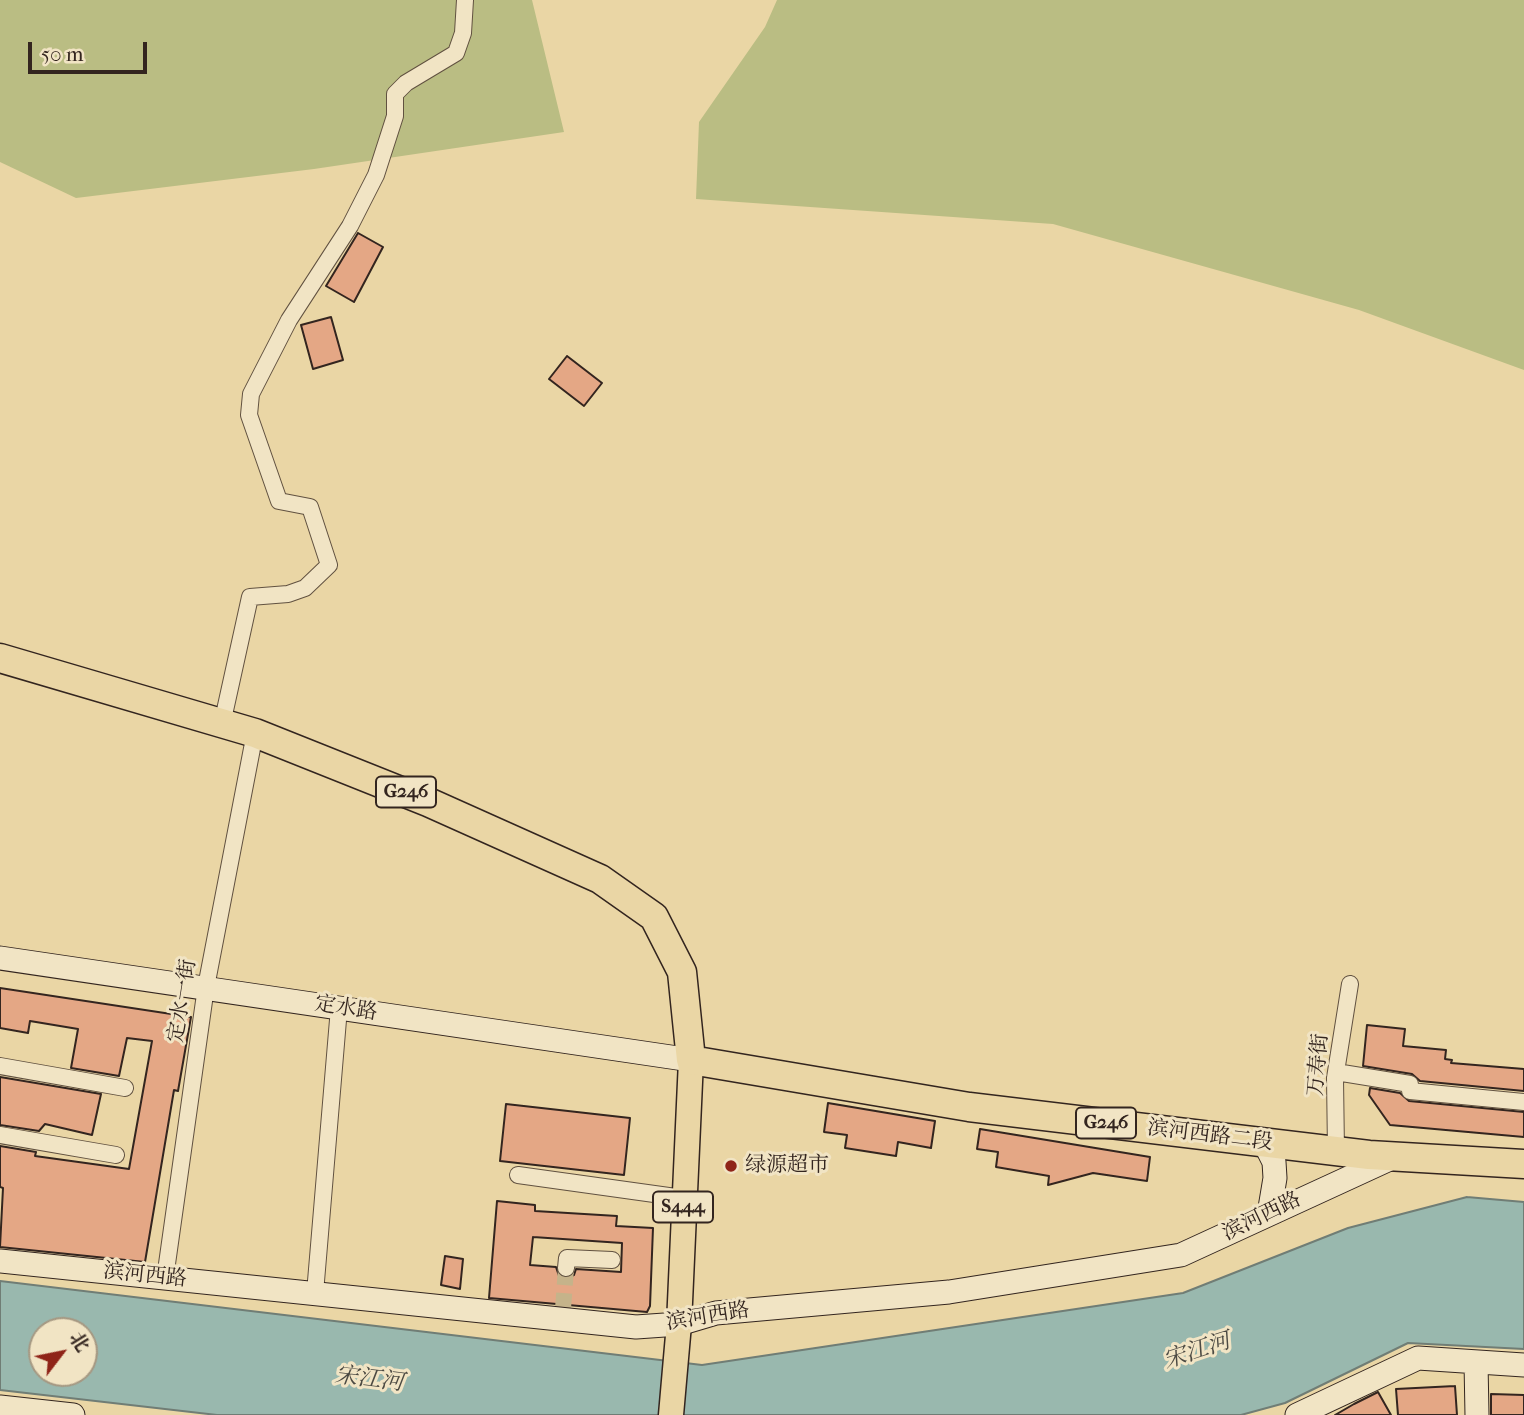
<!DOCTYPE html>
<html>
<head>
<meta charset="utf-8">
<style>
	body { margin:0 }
	#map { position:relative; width:1524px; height:1415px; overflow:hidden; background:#ead6a5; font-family:"IM FELL French Canon","Noto Serif SC",serif }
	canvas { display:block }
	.north { position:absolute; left:28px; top:1317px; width:70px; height:70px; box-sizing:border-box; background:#f1e4c4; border:2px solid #a59882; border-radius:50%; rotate:58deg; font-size:19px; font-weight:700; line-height:28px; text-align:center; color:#33251f }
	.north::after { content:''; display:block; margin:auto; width:24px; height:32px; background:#8f2418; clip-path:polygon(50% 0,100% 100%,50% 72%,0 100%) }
	.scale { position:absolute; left:28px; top:42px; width:119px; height:32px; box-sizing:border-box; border:4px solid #33251f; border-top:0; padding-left:9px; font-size:21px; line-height:24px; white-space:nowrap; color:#33251f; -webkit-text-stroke:5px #f1e4c4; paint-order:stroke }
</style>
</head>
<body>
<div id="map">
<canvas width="1524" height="1415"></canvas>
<div class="north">北</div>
<div class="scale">50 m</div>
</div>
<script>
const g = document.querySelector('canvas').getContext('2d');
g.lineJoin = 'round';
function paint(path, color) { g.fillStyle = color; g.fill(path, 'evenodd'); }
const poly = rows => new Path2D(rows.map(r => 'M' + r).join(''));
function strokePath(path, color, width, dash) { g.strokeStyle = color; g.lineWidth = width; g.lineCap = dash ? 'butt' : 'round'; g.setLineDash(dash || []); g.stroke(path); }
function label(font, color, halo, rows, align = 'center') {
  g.font = font + ' "IM FELL French Canon","Noto Serif SC",serif'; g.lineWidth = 6; g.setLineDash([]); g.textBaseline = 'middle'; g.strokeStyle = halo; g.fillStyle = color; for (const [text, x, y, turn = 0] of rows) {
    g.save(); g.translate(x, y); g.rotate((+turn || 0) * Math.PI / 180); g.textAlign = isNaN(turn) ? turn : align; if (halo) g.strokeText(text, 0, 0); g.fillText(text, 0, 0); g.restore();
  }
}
const green = poly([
	[0,0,532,0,564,132,314,169,76,198,0,162],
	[777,0,1524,0,1524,370,1359,310,1053,224,696,199,699,122,765,27]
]);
const water = poly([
	[1467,1197,1524,1202,1524,1349,1408,1343,1285,1403,1241,1415,217,1415,0,1390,0,1281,702,1365,1183,1293,1348,1228,1467,1197],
	[42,1331,84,1331,84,1373,42,1373,42,1331]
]);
const building = poly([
	[358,233,383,247,354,302,326,286,358,233],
	[331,317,343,360,313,369,301,325,331,317],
	[567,356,602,383,584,406,549,379,567,356],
	[0,988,191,1017,178,1091,174,1090,145,1262,0,1247,3,1188,0,1187,0,1146,36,1152,35,1156,129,1169,152,1041,127,1038,119,1076,71,1068,78,1029,30,1021,28,1033,0,1028,0,988],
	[1367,1025,1405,1029,1403,1046,1446,1050,1445,1059,1452,1060,1451,1063,1524,1069,1524,1091,1420,1081,1412,1074,1363,1066,1367,1025],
	[0,1077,101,1094,92,1135,45,1124,39,1131,0,1125,0,1077],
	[1370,1088,1400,1093,1409,1101,1524,1112,1524,1137,1390,1125,1369,1095,1370,1088],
	[828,1103,935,1121,931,1148,898,1142,896,1156,845,1148,847,1135,824,1132,828,1103],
	[506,1104,630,1118,624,1175,500,1161,506,1104],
	[980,1129,1150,1157,1147,1181,1093,1173,1048,1185,1049,1176,996,1167,998,1152,977,1149,980,1129],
	[497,1201,535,1205,535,1211,617,1216,616,1226,653,1228,650,1306,647,1312,489,1298,497,1201],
	[533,1237,622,1243,621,1272,576,1269,574,1275,566,1278,559,1276,556,1267,530,1265,533,1237],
	[445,1256,463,1259,460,1289,441,1285,445,1256],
	[1455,1386,1457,1415,1398,1415,1396,1389,1455,1386],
	[1378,1392,1391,1415,1335,1415,1354,1404,1378,1392],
	[1491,1394,1524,1395,1524,1415,1491,1415,1491,1394]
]);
const streetTunnel = poly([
	[563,1309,566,1268]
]);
const street = poly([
	[222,724,250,597,288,594,305,588,329,565,310,507,279,501,249,415,251,394,289,320,350,226,376,175,395,116,395,94,406,83,456,53,463,33,465,0],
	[0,1066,125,1088],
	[1336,1072,1410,1084,1410,1091,1524,1102],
	[0,1135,116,1155],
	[1336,1151,1335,1078,1350,984],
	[518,1175,683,1198],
	[566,1268,567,1258,612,1260],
	[165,1278,206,987,255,733],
	[315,1293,339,1008]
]);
const secondary = poly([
	[0,958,691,1060],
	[1264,1142,1274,1162,1275,1178,1269,1214],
	[0,1261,636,1327,679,1324,716,1313,949,1292,1181,1255,1394,1157],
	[1476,1362,1477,1415],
	[0,1407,73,1415],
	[1297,1415,1418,1358,1524,1365]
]);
const primary = poly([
	[671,1415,679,1324,691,1060]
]);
const highway = poly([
	[0,658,255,733,428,802,600,879,654,917,682,972,691,1060,969,1107,1369,1155,1524,1164]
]);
const markers = [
	[731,1166,7,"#8f2418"]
];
const shields = [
	[406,792,60],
	[1106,1123,60],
	[683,1207,60]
];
const shieldNames = [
	["G246",406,792],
	["G246",1106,1123],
	["S444",683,1207]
];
const streetNames = [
	["定水一街",183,1001,-81],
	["定水路",346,1009,9],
	["万寿街",1319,1065,-85],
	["滨河西路二段",1210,1136,7],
	["滨河西路",1262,1217,-26],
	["滨河西路",145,1276,6],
	["滨河西路",708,1317,-9]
];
const poiNames = [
	["绿源超市",745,1166]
];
const waterNames = [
	["宋江河",1197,1352,-18],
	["宋江河",369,1380,7]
];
paint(green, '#babd83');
paint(water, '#99b8ae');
strokePath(water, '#707d75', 2);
paint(building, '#e4a785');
strokePath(building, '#33251f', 2);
strokePath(streetTunnel, '#c5b38a', 16, [16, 8]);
strokePath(street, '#615140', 18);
strokePath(secondary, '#33251f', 25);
strokePath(primary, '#33251f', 27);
strokePath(highway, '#33251f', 31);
strokePath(street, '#f1e4c4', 16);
strokePath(secondary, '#f1e4c4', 23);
strokePath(primary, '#ead6a5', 24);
strokePath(highway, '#ead6a5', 28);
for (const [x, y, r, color] of markers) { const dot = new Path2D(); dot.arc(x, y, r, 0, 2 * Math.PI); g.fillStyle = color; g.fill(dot); strokePath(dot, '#f1e4c4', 2.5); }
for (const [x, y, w] of shields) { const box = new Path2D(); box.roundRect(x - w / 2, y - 15.5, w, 31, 5); g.fillStyle = '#f1e4c4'; g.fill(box); strokePath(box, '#33251f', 2); }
label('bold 19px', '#33251f', null, shieldNames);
label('21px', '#33251f', '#f1e4c4', streetNames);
label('21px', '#33251f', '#f1e4c4', poiNames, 'left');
label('italic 23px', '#4c4a43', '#f1e4c4', waterNames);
</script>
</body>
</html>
